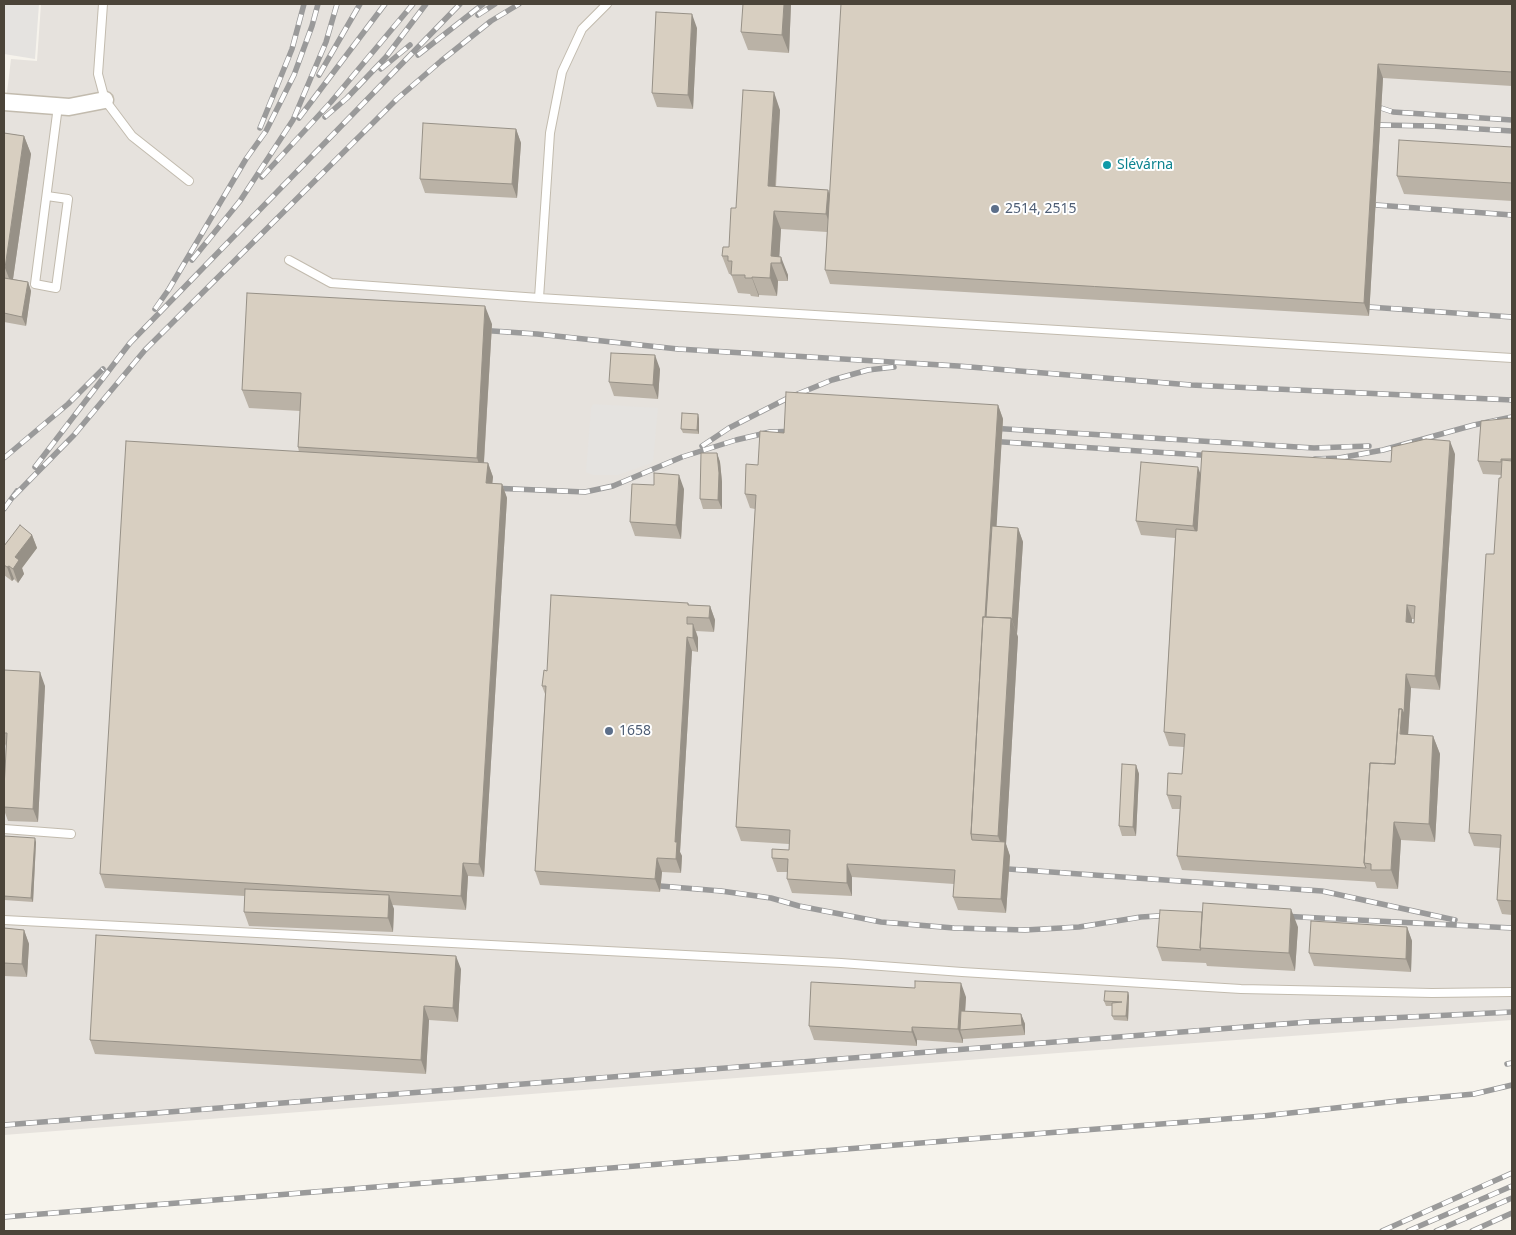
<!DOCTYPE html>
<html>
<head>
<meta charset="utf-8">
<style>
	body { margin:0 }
	#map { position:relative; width:1516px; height:1235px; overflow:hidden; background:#f6f3ec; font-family:"Noto Sans",sans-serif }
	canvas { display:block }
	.frame { position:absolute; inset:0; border:5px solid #4b4439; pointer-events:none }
</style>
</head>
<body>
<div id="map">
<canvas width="1516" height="1235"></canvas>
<div class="frame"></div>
</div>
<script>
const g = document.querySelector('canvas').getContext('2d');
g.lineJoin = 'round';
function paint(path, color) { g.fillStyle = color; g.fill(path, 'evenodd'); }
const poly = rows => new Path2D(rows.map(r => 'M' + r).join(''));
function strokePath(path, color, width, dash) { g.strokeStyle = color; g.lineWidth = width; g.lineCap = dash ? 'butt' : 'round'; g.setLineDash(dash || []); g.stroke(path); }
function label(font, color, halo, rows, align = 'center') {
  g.font = font + ' "Noto Sans",sans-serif'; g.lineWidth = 4; g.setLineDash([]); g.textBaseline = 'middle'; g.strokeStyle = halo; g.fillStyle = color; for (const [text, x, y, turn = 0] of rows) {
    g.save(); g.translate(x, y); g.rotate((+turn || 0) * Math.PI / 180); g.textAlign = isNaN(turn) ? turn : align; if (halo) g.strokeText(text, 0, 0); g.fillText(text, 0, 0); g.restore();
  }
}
const industrial = poly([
	[41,4,1512,4,1512,1020,1071,1052,4,1135,4,118,11,59,37,61]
]);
const parking = poly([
	[4,4,39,4,35,59,4,54],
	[593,404,658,408,653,461,651,463,618,475,593,475,586,472,591,408]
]);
const service = poly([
	[103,4,98,74,105,100,132,136,189,181],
	[47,196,68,199,56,288,35,284,58,106],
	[289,260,331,283,539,298,1512,358],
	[539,298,550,133,562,72,582,29,607,4],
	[4,829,71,834],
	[4,920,841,963,962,972,1241,989,1432,993,1512,992]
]);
const minor = poly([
	[4,102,69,107,105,100]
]);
const rail = poly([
	[478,15,495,4],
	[418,55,483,4],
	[381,69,410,45],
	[319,75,360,4],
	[1381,108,1393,112,1512,120],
	[325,117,347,98,386,57,426,4],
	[299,118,385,4],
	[1380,125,1432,126,1512,131],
	[260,128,292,49,304,4],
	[262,177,331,102,413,4],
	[1376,205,1512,215],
	[192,260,240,201,293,120,326,42,337,4],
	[1369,307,1512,317],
	[155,309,169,289,246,159,266,131,294,75,312,26,318,4],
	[478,330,537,334,678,349,958,366,1191,385,1512,400],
	[990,428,1314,448,1369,446],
	[988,441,1215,456],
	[702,446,729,428,788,398,832,380,868,370,894,367],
	[4,458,68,404,103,369],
	[1315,459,1339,458,1383,450,1474,425,1512,417],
	[35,467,130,343,460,4],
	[491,488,585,492,613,486,682,457,736,440,770,432,798,431],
	[13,497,74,435,145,350,397,99,441,61,491,21,519,4],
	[4,509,17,491],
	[994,868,1322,891,1455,920],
	[648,885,721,891,771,898,799,906,881,922,954,928,1025,930,1079,927,1141,917,1174,915],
	[1281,916,1512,928],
	[1507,1064,1512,1063],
	[4,1125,1308,1022,1512,1012],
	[4,1217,995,1137,1263,1116,1398,1101,1474,1094,1512,1085],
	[1382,1231,1512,1173],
	[1408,1231,1512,1186],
	[1436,1231,1512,1198],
	[1472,1231,1512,1213]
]);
const wall = poly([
	[791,4,789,53,748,50,741,32],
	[1512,4,1512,86,1383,78,1369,316,830,284,825,270,827,232,781,229,779,256,788,275,788,281,778,281,777,296,759,295,759,297,751,296,750,294,738,293,731,274,729,274,722,256,729,247,736,208,780,110,776,187,828,190,829,195],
	[697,28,693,109,657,107,652,93],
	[516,129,521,143,517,198,425,193,420,179],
	[4,133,24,136,31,154,13,279,28,282,31,291,26,326,4,322],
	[1512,147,1512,201,1404,194,1397,176],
	[492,324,484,463,488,463,493,477,492,483,502,484,507,498,484,877,468,876,466,910,392,905,394,909,393,932,249,926,244,912,245,896,105,888,100,874,299,452,298,447,300,411,249,408,242,390],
	[660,369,658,399,614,396,609,382],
	[998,405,1003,419,996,526,1018,528,1023,542,1017,634,1018,637,1006,844,1010,856,1006,913,958,910,953,897,954,884,852,877,852,896,792,893,787,879,788,872,777,872,772,858,789,850,789,844,741,841,736,827,755,509,750,508,745,494,758,465,784,433],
	[698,414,699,419,699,434,683,433,681,429],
	[1512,418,1512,915,1502,914,1497,900,1500,848,1474,846,1469,833,1501,475,1483,474,1478,461],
	[717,453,720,462,722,482,722,509,703,509,700,499],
	[1455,454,1440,690,1411,688,1408,734,1433,736,1440,754,1435,842,1401,840,1398,889,1377,888,1375,882,1182,870,1177,856,1180,809,1172,809,1167,795,1182,774,1184,747,1169,746,1164,732,1175,538,1141,535,1136,521,1201,475,1391,462],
	[1412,619,1414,619,1414,623,1412,623],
	[684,489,681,539,635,536,630,522],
	[32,535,37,548,22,568,24,574,18,583,14,579,12,581,4,575,4,546],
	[688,603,689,605,710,606,715,620,714,632,696,631,698,638,698,652,692,651,680,852,682,856,681,873,662,872,660,892,540,885,535,871,545,694,542,686,547,671],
	[4,670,45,686,38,822,8,821,4,810,4,788,6,746,4,742],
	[1136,765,1139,774,1136,836,1122,836,1119,826],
	[4,836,36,842,33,902,4,900],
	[1298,927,1295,971,1207,966,1206,963,1162,961,1157,947],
	[1407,927,1412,941,1411,972,1314,966,1309,953],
	[4,928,24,930,29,944,27,977,4,976],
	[461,969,458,1022,429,1020,426,1074,95,1054,90,1040],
	[1128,992,1129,996,1128,1021,1114,1020,1112,1016,1112,1006,1106,1006,1104,1001],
	[966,997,965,1011,1021,1014,1025,1024,1025,1035,963,1039,963,1043,917,1040,917,1046,814,1040,809,1026]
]);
const shadedWall = poly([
	[784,4,791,4,789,53,782,35],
	[692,14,697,28,693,109,688,95],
	[1378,64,1383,78,1369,316,1364,303],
	[774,92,780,110,774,204,768,186],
	[516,129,521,143,517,198,512,184],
	[24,136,31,154,12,286,5,268],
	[828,190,834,208,833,233,826,214],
	[774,211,781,229,779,263,771,256],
	[781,257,788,275,788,281,781,263],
	[771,263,778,281,777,296,770,278],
	[752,277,759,295,759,297,752,278],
	[28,282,31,291,26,326,22,317],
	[485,306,492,324,483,476,477,458],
	[655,355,660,369,658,399,653,385],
	[998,405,1003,419,991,619,972,834],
	[698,414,699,419,699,434,697,430],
	[1450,441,1455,454,1440,690,1435,676],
	[717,453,720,462,722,482,722,509,718,500],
	[488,463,493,477,491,497,486,483],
	[1198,467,1203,481,1198,539,1193,526],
	[679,475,684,489,681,539,676,525],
	[502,484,507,498,484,877,479,864],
	[1018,528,1023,542,1017,634,1012,620],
	[32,535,37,548,22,568,24,574,18,583,13,569,15,557],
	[9,566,14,579,12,581,7,567],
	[1407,605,1412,619,1411,636,1406,622],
	[710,606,715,620,714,632,709,618],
	[1011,618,1018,637,1006,844,1010,856,1006,913,1001,899,1004,852,998,836],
	[693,624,698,638,698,652,693,638],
	[687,637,692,651,680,852,682,856,681,873,676,859,675,842],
	[40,672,45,686,38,822,33,809],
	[1406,674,1411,688,1407,752,1402,782,1400,713],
	[1433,736,1440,754,1435,842,1429,824],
	[1136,765,1139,774,1136,836,1133,827],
	[1394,822,1401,840,1398,889,1391,870],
	[35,838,36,842,33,902,31,898],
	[657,858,662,872,660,892,655,879],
	[463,863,468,876,466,910,461,896],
	[847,864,852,877,852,896,847,883],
	[389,895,394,909,393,932,388,918],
	[1291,909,1298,927,1295,971,1289,953],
	[1407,927,1412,941,1411,972,1406,959],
	[24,930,29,944,27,977,22,964],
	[456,956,461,969,458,1022,453,1008],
	[961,983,966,997,964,1029,960,1030,963,1039,963,1043,958,1029],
	[1128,992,1129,996,1128,1021,1126,1016],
	[424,1006,429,1020,426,1074,421,1060],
	[1021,1014,1025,1024,1025,1035,1022,1025],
	[912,1027,917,1040,917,1046,912,1032]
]);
const building = poly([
	[743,4,784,4,782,35,741,32,743,4],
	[841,4,1512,4,1512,72,1378,64,1364,303,825,270,841,4],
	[656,12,692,14,688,95,652,93,656,12],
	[743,90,774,92,768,186,828,190,826,214,774,211,771,256,781,257,781,263,771,263,770,278,752,277,752,278,745,278,745,275,731,275,732,261,728,261,728,256,722,256,723,247,729,247,731,208,736,208,743,90],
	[423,123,516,129,512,184,420,179,423,123],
	[4,133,24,136,5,268,4,267,4,133],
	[1399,140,1512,147,1512,183,1397,176,1399,140],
	[4,278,28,282,22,317,4,313,4,278],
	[247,293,485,306,477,458,298,447,301,393,242,390,247,293],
	[611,353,655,355,653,385,609,382,611,353],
	[786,392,998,405,985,617,983,617,971,834,972,840,1005,842,1001,899,953,897,955,870,847,864,847,883,787,879,788,859,772,858,772,849,789,850,790,830,736,827,756,495,745,494,746,464,758,465,760,431,784,433,786,392],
	[682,413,698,414,697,430,681,429,682,413],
	[1512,418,1512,459,1501,459,1501,462,1478,461,1481,421,1512,418],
	[1426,439,1450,441,1435,676,1406,674,1404,714,1402,709,1399,709,1395,764,1370,763,1364,863,1366,868,1177,856,1181,796,1167,795,1168,773,1182,774,1185,734,1164,732,1176,529,1197,531,1202,451,1391,462,1392,447,1426,439],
	[1407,605,1415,606,1414,623,1406,622,1407,605],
	[126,441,488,463,486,483,502,484,479,864,463,863,461,896,100,874,126,441],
	[701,453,717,453,719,473,718,500,700,499,701,453],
	[1502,460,1512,461,1512,901,1497,900,1501,835,1469,833,1486,554,1494,554,1499,478,1501,478,1502,460],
	[1141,462,1198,467,1193,526,1136,521,1141,462],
	[654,473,679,475,676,525,630,522,632,484,654,485,654,473],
	[20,525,32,535,15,557,19,560,13,569,9,566,7,567,4,565,4,546,20,525],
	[992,526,1018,528,1012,620,1011,618,986,617,992,526],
	[551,595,688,603,688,605,710,606,709,618,687,617,687,624,693,624,693,638,687,637,675,842,677,842,676,859,657,858,655,879,535,871,546,686,542,686,544,670,547,671,551,595],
	[983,617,1011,618,998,836,971,834,983,617],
	[4,670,40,672,33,809,4,807,4,788,7,733,4,733,4,670],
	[1399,709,1402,709,1400,734,1433,736,1429,824,1394,822,1391,870,1371,870,1371,864,1364,863,1370,763,1395,764,1399,709],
	[1122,764,1136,765,1133,827,1119,826,1122,764],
	[4,836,35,838,31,898,4,896,4,836],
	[245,889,389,895,388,918,244,912,245,889],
	[1203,903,1291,909,1289,953,1200,948,1203,903],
	[1160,910,1202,912,1200,948,1201,950,1157,947,1160,910],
	[1311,921,1407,927,1406,959,1309,953,1311,921],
	[4,928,24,930,22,964,4,963,4,928],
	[96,935,456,956,453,1008,424,1006,421,1060,90,1040,96,935],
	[915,981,961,983,958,1029,912,1027,912,1032,809,1026,811,982,915,988,915,981],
	[1105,991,1128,992,1126,1016,1112,1016,1112,1003,1122,1002,1104,1001,1105,991],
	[961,1011,1021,1014,1022,1025,960,1030,961,1011]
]);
const markers = [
	[1107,165,5,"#0f9aa8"],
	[995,209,5,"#5c6f8a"],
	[609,731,5,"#5c6f8a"]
];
const cultureNames = [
	["Slévárna",1117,165]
];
const serviceNames = [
	["2514, 2515",1005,209],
	["1658",619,731]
];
paint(industrial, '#e6e2dd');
paint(parking, '#e5e3e0');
strokePath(service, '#c2bbae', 10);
strokePath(minor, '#c2bbae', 19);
strokePath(service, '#fff', 8);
strokePath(minor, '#fff', 16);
strokePath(rail, '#9a9a9a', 5.5);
strokePath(rail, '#fff', 4, [11]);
paint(wall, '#bab2a6');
paint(shadedWall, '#979187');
paint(building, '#d8cfc1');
strokePath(building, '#979187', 1);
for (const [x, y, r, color] of markers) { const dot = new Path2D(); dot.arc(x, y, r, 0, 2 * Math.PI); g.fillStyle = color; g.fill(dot); strokePath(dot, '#fff', 2); }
label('14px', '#0d838f', '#fff', cultureNames, 'left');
label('14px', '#4e5e75', '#fff', serviceNames, 'left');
</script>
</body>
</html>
